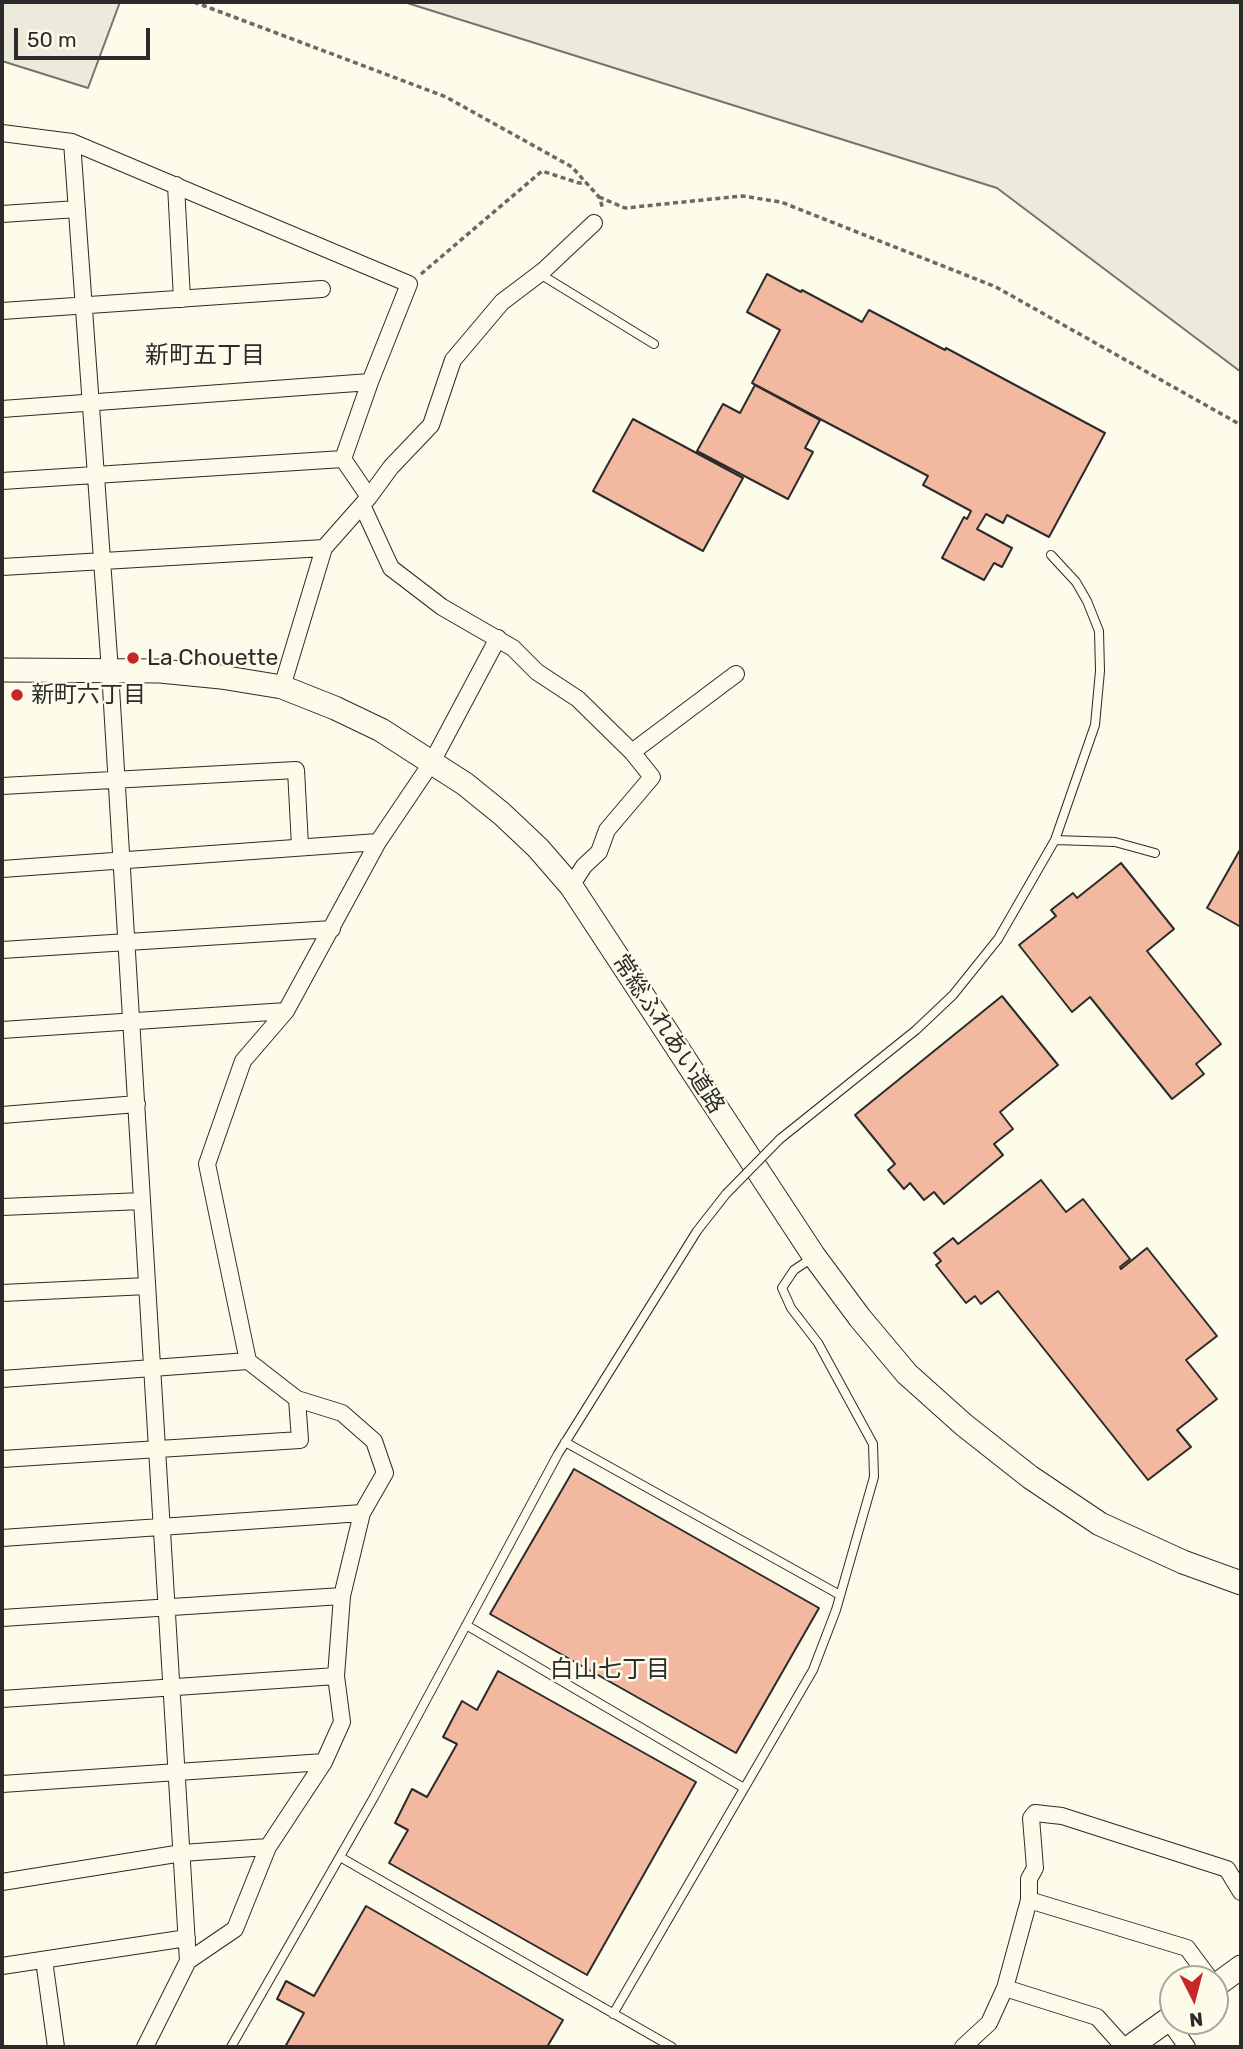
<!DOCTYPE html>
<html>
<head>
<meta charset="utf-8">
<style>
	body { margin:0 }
	#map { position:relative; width:1243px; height:2049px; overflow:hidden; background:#fdfbea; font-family:Rubik,sans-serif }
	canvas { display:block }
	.frame { position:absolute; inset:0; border:4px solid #2b2b2b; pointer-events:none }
	.north { position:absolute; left:1159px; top:1965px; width:70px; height:70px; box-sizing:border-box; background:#fdfbea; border:2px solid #a9a89e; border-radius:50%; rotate:174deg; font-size:19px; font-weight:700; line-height:28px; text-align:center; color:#2b2b2b }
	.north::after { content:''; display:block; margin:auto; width:24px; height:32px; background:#c62828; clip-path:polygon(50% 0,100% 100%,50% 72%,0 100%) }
	.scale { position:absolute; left:14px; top:28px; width:136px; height:32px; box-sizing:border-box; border:4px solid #2b2b2b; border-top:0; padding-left:9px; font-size:21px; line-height:24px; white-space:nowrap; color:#2b2b2b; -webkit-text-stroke:5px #fdfbea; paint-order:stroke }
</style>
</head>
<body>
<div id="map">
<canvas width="1243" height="2049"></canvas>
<div class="frame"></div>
<div class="north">N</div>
<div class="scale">50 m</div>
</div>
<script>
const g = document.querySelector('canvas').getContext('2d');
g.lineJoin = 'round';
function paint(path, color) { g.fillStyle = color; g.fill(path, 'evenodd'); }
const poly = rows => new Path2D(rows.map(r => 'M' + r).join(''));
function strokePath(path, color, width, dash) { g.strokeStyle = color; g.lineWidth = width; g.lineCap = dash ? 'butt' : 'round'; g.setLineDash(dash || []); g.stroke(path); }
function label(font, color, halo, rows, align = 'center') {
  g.font = font + ' Rubik,"Noto Sans JP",sans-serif'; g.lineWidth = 5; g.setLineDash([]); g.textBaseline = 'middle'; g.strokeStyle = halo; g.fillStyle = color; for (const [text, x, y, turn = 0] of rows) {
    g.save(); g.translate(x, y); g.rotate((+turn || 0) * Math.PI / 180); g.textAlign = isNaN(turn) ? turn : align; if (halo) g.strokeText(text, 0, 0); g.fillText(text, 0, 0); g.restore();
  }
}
const green = poly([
	[2,2,120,2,88,88,2,61,2,2],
	[404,2,1241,2,1241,372,997,188,404,2]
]);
const building = poly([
	[767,274,801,292,802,290,862,322,869,310,945,350,946,348,1105,433,1049,537,1007,515,1003,523,986,514,977,529,1012,548,1002,567,994,563,984,580,942,558,964,517,967,519,971,511,923,485,928,476,752,383,780,330,747,312,767,274],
	[755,385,820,420,805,448,813,452,788,499,697,451,723,404,740,413,755,385],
	[633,419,743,478,703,551,593,491,633,419],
	[1241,848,1241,927,1207,908,1241,848],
	[1121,863,1174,929,1147,951,1221,1044,1196,1064,1204,1074,1172,1099,1090,997,1072,1012,1019,945,1056,916,1051,910,1073,893,1077,898,1121,863],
	[1002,996,1058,1065,1000,1112,1013,1129,994,1144,1003,1155,944,1204,934,1192,924,1200,910,1183,904,1189,888,1170,895,1164,855,1115,1002,996],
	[1041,1180,1066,1212,1083,1199,1130,1259,1120,1267,1121,1269,1147,1248,1217,1336,1186,1360,1217,1399,1177,1430,1191,1447,1148,1480,998,1291,981,1304,975,1296,966,1303,936,1265,941,1261,934,1253,953,1238,958,1244,1041,1180],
	[574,1469,819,1608,736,1753,490,1614,574,1469],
	[498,1671,696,1782,587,1975,389,1863,408,1830,395,1823,412,1789,427,1797,457,1744,443,1737,462,1701,477,1710,498,1671],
	[366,1906,563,2020,547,2047,285,2047,304,2013,277,1999,286,1981,314,1996,366,1906]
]);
const path = poly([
	[194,2,446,97,572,167,599,197,603,209],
	[599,197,625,208,742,196,781,202,996,287,1241,425],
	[421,274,542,171,579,183,587,183]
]);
const lane = poly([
	[540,274,654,344],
	[1055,840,1115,842,1155,853],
	[780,1139,916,1030,953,995,998,939,1055,840,1095,725,1100,671,1099,631,1087,601,1076,582,1051,555],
	[565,1442,840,1595],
	[466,1625,744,1788],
	[340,1857,672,2047],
	[613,2014,813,1670,836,1610,874,1477,873,1444,818,1343,791,1308,782,1288,794,1270,812,1258],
	[231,2047,374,1797,558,1454,697,1231,726,1194]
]);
const street = poly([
	[2,133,72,142,409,284,370,382,343,459],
	[72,142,110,671,188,1961],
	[176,185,182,299],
	[2,214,77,209],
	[2,311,322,289],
	[2,409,370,382],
	[343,459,369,497,362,505,391,568,442,607,513,648,537,672,578,699,632,752,652,777,607,830,599,852,584,866,571,886],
	[2,481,343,459],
	[369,497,391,467,431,425,453,360,502,302,543,271,594,223],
	[2,567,324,548],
	[282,687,324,548,362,505],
	[632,752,736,674],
	[2,786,296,770,300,846],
	[2,869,378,842],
	[2,950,332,929],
	[2,1030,286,1011],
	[2,1115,137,1104],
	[2,1207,142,1201],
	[2,1293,147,1286],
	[2,1379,248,1361],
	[2,1459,300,1440,297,1399],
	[2,1538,362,1513],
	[2,1618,342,1596],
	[2,1699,336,1676],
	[2,1784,324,1762],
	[2,1882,182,1853,268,1847],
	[1029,1900,1187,1948,1210,1979],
	[44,1960,56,2047],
	[2,1966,187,1938],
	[1005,1988,1097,2017,1124,2047],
	[1168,2020,1187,2047],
	[145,2047,188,1961,235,1929,268,1847,324,1762,342,1722,336,1676,342,1596,362,1513,385,1473,374,1441,342,1413,297,1399,248,1361,207,1164,243,1061,286,1011,378,842,432,762,498,638],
	[963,2047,989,2023,1005,1988,1029,1900,1029,1879,1035,1868,1031,1818,1035,1813,1062,1816,1227,1869,1241,1892]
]);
const secondary = poly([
	[2,670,160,671,221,677,282,687,335,708,381,730,465,784,502,814,538,848,571,886,814,1256,860,1318,907,1374,964,1425,1030,1477,1100,1524,1183,1562,1241,1583],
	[1215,1986,1241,1967],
	[1130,2047,1173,2016]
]);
const laneBridge = poly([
	[726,1194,780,1139]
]);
const markers = [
	[133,658,7,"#c62828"],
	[17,695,7,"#c62828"]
];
const poiNames = [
	["La Chouette",147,658],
	["新町六丁目",31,695]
];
const streetNames = [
	["常総ふれあい道路",668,1034,57]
];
const neighbourhoodNames = [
	["新町五丁目",205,356],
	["白山七丁目",610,1670]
];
paint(green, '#ecebdb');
strokePath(green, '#74746e', 2);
paint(building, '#f2b8a0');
strokePath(building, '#2b2b2b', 2);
strokePath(lane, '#2b2b2b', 10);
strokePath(street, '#2b2b2b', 18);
strokePath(secondary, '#2b2b2b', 25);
strokePath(path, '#6a6964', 3.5, [5, 3.5]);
strokePath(lane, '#fdfbea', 8);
strokePath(street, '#fdfbea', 16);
strokePath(secondary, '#fdfbea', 23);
strokePath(laneBridge, '#2b2b2b', 10, []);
strokePath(laneBridge, '#fdfbea', 8);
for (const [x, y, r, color] of markers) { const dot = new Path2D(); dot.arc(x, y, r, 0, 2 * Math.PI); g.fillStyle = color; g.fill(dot); strokePath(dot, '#fdfbea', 2.5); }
label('23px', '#2b2b2b', '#fdfbea', poiNames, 'left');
label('23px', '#2b2b2b', '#fdfbea', streetNames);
label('24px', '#2b2b2b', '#fdfbea', neighbourhoodNames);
</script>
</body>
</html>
